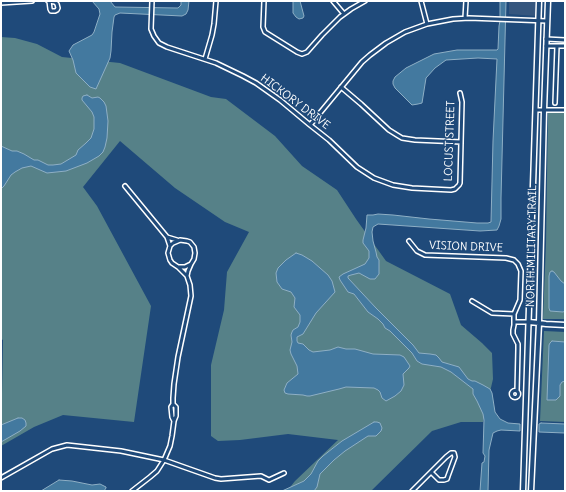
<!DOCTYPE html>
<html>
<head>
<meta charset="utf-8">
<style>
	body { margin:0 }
	#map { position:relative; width:566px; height:492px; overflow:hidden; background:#1f4a7a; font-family:Delius,sans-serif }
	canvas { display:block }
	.frame { position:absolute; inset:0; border:2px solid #fff; pointer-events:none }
</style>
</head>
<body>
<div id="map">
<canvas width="566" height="492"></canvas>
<div class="frame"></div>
</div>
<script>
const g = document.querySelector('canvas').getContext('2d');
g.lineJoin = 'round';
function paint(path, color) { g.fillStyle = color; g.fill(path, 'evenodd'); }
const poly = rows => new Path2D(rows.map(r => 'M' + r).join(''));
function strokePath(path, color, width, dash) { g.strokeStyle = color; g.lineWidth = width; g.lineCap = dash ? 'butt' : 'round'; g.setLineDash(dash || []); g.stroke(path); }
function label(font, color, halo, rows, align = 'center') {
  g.font = font + ' Delius,sans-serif'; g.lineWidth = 3; g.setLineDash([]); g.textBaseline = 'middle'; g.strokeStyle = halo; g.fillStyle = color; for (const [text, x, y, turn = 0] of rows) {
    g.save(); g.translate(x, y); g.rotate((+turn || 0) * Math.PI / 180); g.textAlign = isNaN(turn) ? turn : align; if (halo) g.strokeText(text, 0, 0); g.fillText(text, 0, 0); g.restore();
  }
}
const built = poly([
	[509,1,535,1,535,16,509,14]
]);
const green = poly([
	[1,37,15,38,37,44,62,57,120,63,211,97,226,99,275,136,302,166,337,190,356,219,386,261,450,294,461,325,482,343,492,353,493,379,483,422,461,422,432,431,371,491,287,491,295,481,338,440,288,434,240,440,218,441,211,436,211,365,224,310,227,272,249,232,225,222,175,188,120,141,83,187,97,206,151,306,134,422,63,415,34,427,1,446,1,394,2,393,3,340,1,339],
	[548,112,565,112,565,319,543,319,546,244],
	[544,331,565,332,565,422,540,421]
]);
const water = poly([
	[92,1,110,1,115,7,178,8,181,5,181,1,189,1,188,10,186,14,182,16,120,13,115,15,114,17,112,32,111,51,110,58,96,89,90,87,76,73,73,60,69,51,73,45,92,35,94,32,100,14,99,9,92,1],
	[293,1,300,1,304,16,303,18,299,19,296,17,293,13,293,1],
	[500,1,506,1,501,198,501,219,499,226,497,230,480,231,378,224,373,227,372,232,373,241,376,252,377,257,379,260,379,274,375,279,370,279,359,273,351,275,348,276,348,278,376,308,413,345,419,353,430,354,436,355,439,358,442,362,459,367,468,379,472,381,475,381,483,385,490,389,492,393,495,412,500,419,508,423,520,424,520,431,501,430,497,431,493,433,489,450,488,491,480,491,482,463,484,462,485,456,483,453,484,420,483,414,477,401,473,394,473,389,451,372,441,367,422,364,417,361,412,353,390,331,385,328,383,324,378,319,368,312,354,294,348,292,340,280,339,277,343,274,365,264,369,258,369,251,363,243,363,240,366,228,367,215,373,215,378,214,393,215,429,219,477,223,488,223,491,222,493,141,497,59,478,58,446,60,435,68,426,78,422,103,418,104,412,105,395,88,393,84,393,81,395,77,406,68,434,54,457,50,497,50,498,49,499,26,500,21,500,1],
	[87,95,92,98,98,97,100,98,104,102,106,106,108,121,107,138,105,147,103,152,99,156,87,163,66,171,47,173,31,166,22,168,15,172,11,175,4,186,1,189,1,146,12,151,17,151,24,154,34,160,38,160,48,165,53,165,61,164,76,155,78,150,86,143,91,138,94,129,94,117,92,112,82,100,82,98,83,96,87,95],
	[296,253,302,255,312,261,328,275,332,281,335,292,316,313,303,334,297,337,297,341,298,343,303,344,309,350,313,352,330,350,338,347,346,349,355,349,373,354,400,355,404,357,410,366,409,368,403,374,404,385,401,391,395,396,386,401,382,398,380,392,378,390,374,388,346,387,339,389,310,396,307,396,303,395,288,394,285,393,284,390,287,383,298,374,297,366,291,354,290,350,292,342,291,335,292,332,293,330,298,327,300,322,300,315,294,307,295,298,291,292,282,289,277,282,276,273,278,268,286,260,296,253],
	[552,271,554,272,561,281,565,284,565,311,563,312,550,311,549,308,549,276,550,272,552,271],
	[552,341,565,342,565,381,562,382,560,385,560,396,556,400,547,400,549,345,550,343,552,341],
	[18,418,22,418,25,420,26,423,26,426,20,431,1,442,1,425,18,418],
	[374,422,377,422,380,423,382,428,381,431,376,436,368,436,345,451,334,460,320,474,317,487,314,491,282,491,304,481,311,474,318,461,323,456,342,441,374,422],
	[541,423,565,424,565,433,539,432,539,424,541,423],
	[59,480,72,481,92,485,100,484,106,487,106,488,104,491,41,491,59,480]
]);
const street = poly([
	[48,1,55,2,57,4,58,8,57,10,55,11,51,11,50,9,49,1],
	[152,1,151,29,154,36,159,43,167,47,216,63,243,76,256,83,280,100,310,125,329,140,357,167,374,178,393,185,412,188,451,190,455,189,459,185,460,183,462,102,460,93],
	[264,1,263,27,265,32,297,52,302,54,307,52,322,35,340,17,351,9,365,1],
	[333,1,344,14],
	[421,1,427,24],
	[1,3,32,1],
	[465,18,466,1],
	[546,39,565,40],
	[546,46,565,46],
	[205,59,212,35,214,24,216,1],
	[341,87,361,104,389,130,397,135,402,138,415,140,461,142],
	[555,103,557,46],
	[536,110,565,110],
	[310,125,362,62,370,55,386,43,405,32,427,24,453,19,469,18,547,21],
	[125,186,167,237],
	[409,241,417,251,425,255,506,258,514,260,518,264,521,271,520,300,514,314],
	[170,246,173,243,180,240,187,241,190,242,194,247,195,253,194,259,191,264,185,267,178,267,172,263,170,260,168,253,170,246,167,237,177,240],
	[178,267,187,276,188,271,191,264],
	[472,301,492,313,514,314],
	[514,314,514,325,513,330,513,334,518,344,518,349,517,391],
	[514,322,529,322],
	'511.5 394a3.5 3.5 0 1 1 7 0a3.5 3.5 0 1 1-7 0Z',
	[173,404,171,407,172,417,174,421],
	[1,478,52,449,67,445,121,451,164,460,215,478,221,479,261,476,269,480,284,473],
	[132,491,150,477,157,471,164,460,170,446,172,436,174,421,176,416,176,407,173,404,173,398,174,384,178,357,191,296,190,285,187,276],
	[412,491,446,457,451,453,454,453,455,457,448,476,447,479,444,480,439,480,431,472]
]);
const secondary = poly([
	[529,322,539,323,546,324,565,325],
	[523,491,539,1],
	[531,491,539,323,544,110,548,1]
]);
const streetNames = [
	["HICKORY DRIVE",295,102,37],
	["LOCUST STREET",450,141,-88],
	["NORTH MILITARY TRAIL",532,246,-89],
	["VISION DRIVE",466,247,2]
];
paint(built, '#35567e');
paint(green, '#568188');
paint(water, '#43799f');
strokePath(water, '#8eafc5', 1);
strokePath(street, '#fff', 6);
strokePath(secondary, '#fff', 7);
strokePath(street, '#1f4a7a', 3);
strokePath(secondary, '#1f4a7a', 4);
label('11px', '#fff', '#1f4a7a', streetNames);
</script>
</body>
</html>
